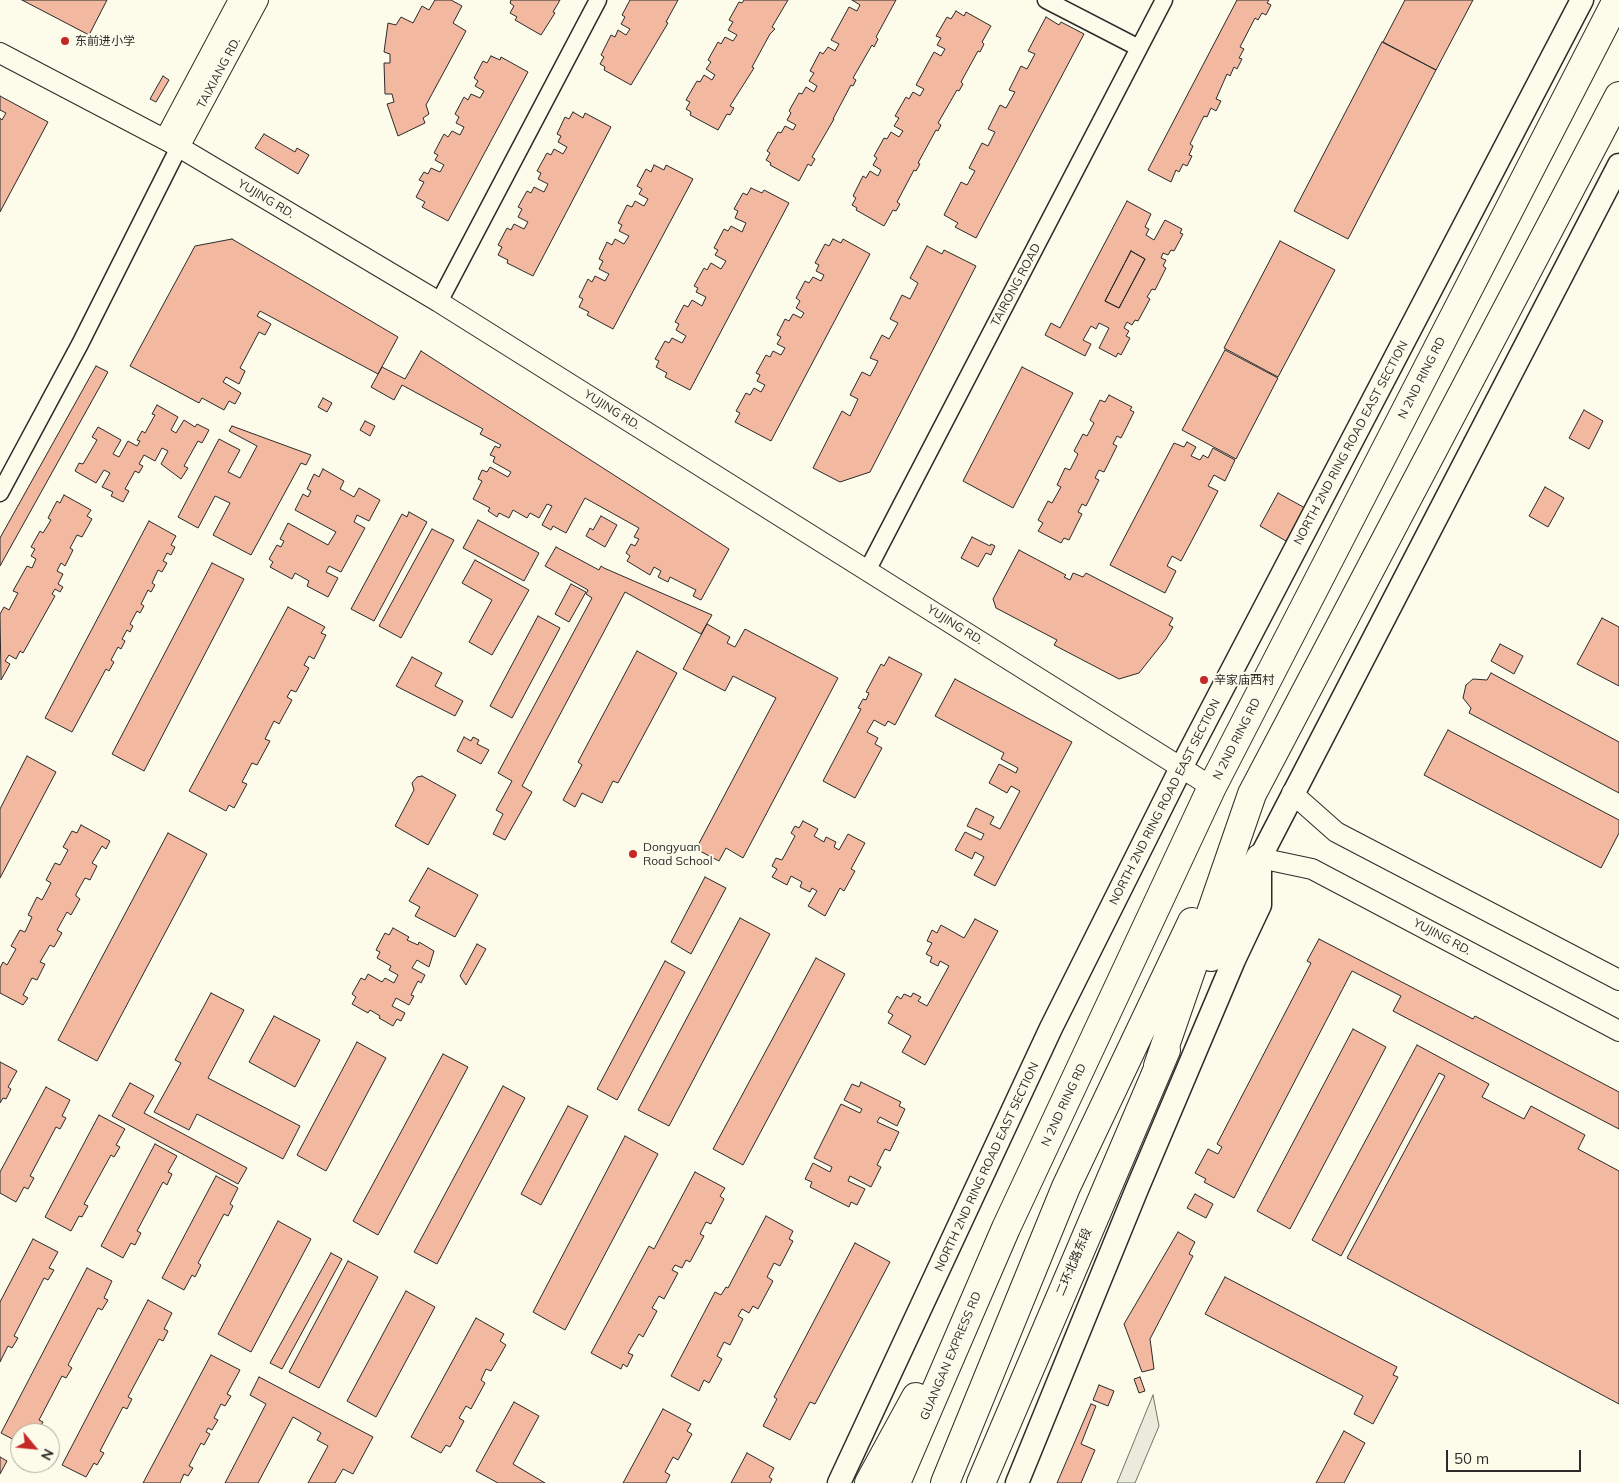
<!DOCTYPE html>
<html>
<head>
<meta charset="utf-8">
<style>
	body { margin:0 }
	#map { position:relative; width:1619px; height:1483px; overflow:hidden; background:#fdfbea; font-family:Mulish,sans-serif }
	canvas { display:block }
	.north { position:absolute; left:10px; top:1423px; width:50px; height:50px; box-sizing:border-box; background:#fdfbea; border:1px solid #a9a89e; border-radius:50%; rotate:118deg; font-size:14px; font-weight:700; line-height:20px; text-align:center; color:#2b2b2b }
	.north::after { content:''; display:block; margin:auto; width:18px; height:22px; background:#c62828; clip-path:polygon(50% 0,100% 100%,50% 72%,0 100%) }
	.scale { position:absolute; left:1446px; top:1450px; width:135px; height:22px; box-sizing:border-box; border:2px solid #2b2b2b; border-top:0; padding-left:6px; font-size:15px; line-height:18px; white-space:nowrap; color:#2b2b2b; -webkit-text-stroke:4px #fdfbea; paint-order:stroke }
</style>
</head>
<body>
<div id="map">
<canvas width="1619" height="1483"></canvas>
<div class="north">N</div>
<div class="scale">50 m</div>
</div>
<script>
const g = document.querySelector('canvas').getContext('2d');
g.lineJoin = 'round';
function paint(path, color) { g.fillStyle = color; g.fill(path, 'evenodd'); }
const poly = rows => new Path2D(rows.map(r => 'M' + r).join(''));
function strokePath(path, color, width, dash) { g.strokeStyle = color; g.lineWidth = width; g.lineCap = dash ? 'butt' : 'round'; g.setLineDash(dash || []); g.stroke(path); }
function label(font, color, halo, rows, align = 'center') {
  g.font = font + ' Mulish,"Noto Sans SC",sans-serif'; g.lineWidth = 4; g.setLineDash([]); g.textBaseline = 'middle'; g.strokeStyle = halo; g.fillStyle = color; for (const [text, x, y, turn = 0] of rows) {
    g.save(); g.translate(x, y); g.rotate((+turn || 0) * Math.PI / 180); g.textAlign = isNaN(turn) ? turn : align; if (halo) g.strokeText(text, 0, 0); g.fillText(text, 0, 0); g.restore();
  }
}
const green = poly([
	[1153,1395,1159,1426,1135,1483,1117,1483,1153,1395]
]);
const building = poly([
	[22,0,107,0,89,35,22,0],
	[435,0,451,0,462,6,453,23,466,31,426,105,429,114,423,118,425,123,398,136,387,104,394,102,392,94,385,94,384,63,390,63,390,54,384,52,388,23,396,25,401,17,413,23,422,6,429,10,435,0],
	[511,0,560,0,553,12,555,13,541,35,515,20,517,17,510,13,514,6,510,3,511,0],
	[630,0,678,0,666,22,668,23,631,85,604,70,605,67,600,64,604,57,601,55,611,35,615,37,618,30,626,35,630,29,621,24,625,17,622,15,630,0],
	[744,0,788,0,772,27,775,29,770,34,752,67,754,68,730,106,734,108,730,115,727,114,718,130,690,115,691,112,686,109,690,102,686,100,697,81,700,82,704,75,712,80,715,75,706,69,711,62,708,60,718,42,721,44,725,37,733,41,737,35,728,30,733,22,729,20,739,2,742,3,744,0],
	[852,0,896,0,876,37,878,39,874,47,872,45,853,78,856,80,853,86,851,85,833,119,834,119,812,157,815,159,811,166,808,164,799,181,770,165,771,163,766,160,770,153,767,151,778,132,781,133,785,126,793,130,796,125,787,120,791,113,789,111,799,93,802,94,806,87,814,92,817,86,809,81,814,73,810,71,820,52,823,54,828,47,835,51,839,44,831,40,849,7,857,11,860,5,852,0],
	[1237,0,1269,0,1267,3,1271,5,1266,15,1262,13,1258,20,1255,18,1240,47,1244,49,1239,58,1242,59,1237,69,1234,67,1230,76,1227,74,1216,99,1221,101,1216,111,1211,108,1207,117,1204,116,1190,144,1193,146,1189,155,1192,156,1187,166,1183,164,1179,172,1176,170,1171,182,1148,170,1237,0],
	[1405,0,1473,0,1436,70,1383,42,1405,0],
	[956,11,964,16,966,12,991,26,982,42,984,44,980,52,978,51,961,82,963,84,959,91,957,90,938,123,941,125,938,131,936,130,918,163,920,164,916,171,914,170,897,202,900,204,896,211,893,210,884,226,856,210,857,208,852,205,856,198,853,196,863,176,866,178,870,171,878,176,881,170,873,165,877,158,874,156,884,138,887,139,891,132,899,137,903,131,894,126,899,118,895,116,906,97,909,99,913,92,920,96,924,89,916,85,934,52,941,56,945,49,937,45,941,38,936,36,947,17,951,19,956,11],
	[1046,17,1059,25,1061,22,1084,34,976,238,955,227,958,223,944,215,961,182,967,185,975,171,969,168,982,143,988,146,995,132,988,129,1000,105,1006,108,1015,92,1009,90,1021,66,1027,69,1035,54,1028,51,1046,17],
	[1382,42,1436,70,1348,239,1294,211,1382,42],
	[491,56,500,60,501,57,528,72,448,221,422,207,425,202,416,197,424,182,419,180,424,172,428,174,431,168,440,172,444,165,435,160,438,155,434,153,444,134,448,137,452,131,460,135,464,127,456,123,459,117,455,114,464,97,468,100,471,94,480,98,484,91,475,86,478,81,474,78,483,61,487,63,491,56],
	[163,76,169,80,156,102,150,99,163,76],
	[0,96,48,122,0,212,0,118,2,120,6,113,0,110,0,96],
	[573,112,583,118,585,113,611,127,533,276,507,263,508,260,498,255,502,247,498,245,507,228,511,230,514,224,524,229,528,222,518,217,522,209,518,207,527,191,531,193,534,187,544,192,548,184,538,179,541,173,537,171,547,153,551,155,554,149,563,154,567,147,558,142,561,136,557,134,565,117,569,119,573,112],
	[264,134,295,152,297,148,309,155,298,174,255,148,264,134],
	[654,165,664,170,666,165,693,179,613,329,587,315,589,312,579,307,583,299,579,297,588,279,592,282,595,276,605,281,609,274,599,269,603,261,599,259,607,242,612,245,615,239,624,244,629,236,619,231,622,225,618,223,627,205,632,207,635,201,644,206,648,199,639,194,642,189,637,186,646,169,651,172,654,165],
	[751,188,762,193,764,190,789,203,690,390,665,377,667,373,656,367,659,361,655,359,665,341,669,343,672,338,682,343,686,336,676,330,679,324,675,322,684,305,688,307,692,300,702,306,706,297,696,292,698,288,694,286,704,268,707,270,711,263,721,269,726,261,715,255,718,250,714,248,724,229,728,231,731,226,742,232,746,223,735,218,738,211,734,209,743,193,747,195,751,188],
	[1127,201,1151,214,1145,227,1149,229,1146,235,1154,240,1165,220,1182,229,1180,233,1183,234,1174,251,1171,250,1168,255,1163,253,1161,258,1166,260,1163,266,1166,268,1155,290,1152,289,1147,297,1150,299,1138,321,1135,320,1132,325,1127,322,1124,328,1129,331,1126,336,1130,338,1121,355,1118,353,1116,357,1099,348,1109,328,1099,323,1096,329,1091,326,1083,340,1091,344,1085,356,1045,335,1051,323,1060,328,1127,201],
	[1131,251,1145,259,1119,308,1105,301,1131,251],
	[232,239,398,337,378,374,260,311,257,316,271,324,265,335,259,332,240,368,245,371,239,384,226,377,223,382,241,393,235,404,229,401,224,410,202,398,199,403,130,366,195,246,232,239],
	[833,239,841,243,843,239,870,254,771,441,735,422,740,413,736,411,746,393,750,395,754,388,761,392,765,385,757,381,760,375,756,373,766,355,770,357,773,351,781,355,785,348,777,344,781,337,777,335,785,319,789,321,793,314,801,318,804,313,796,308,800,301,796,298,805,281,809,283,813,277,821,281,824,275,816,271,819,265,815,263,825,244,829,246,833,239],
	[1280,241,1335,270,1278,377,1224,348,1280,241],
	[927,246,942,254,944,250,976,266,870,472,840,482,813,468,842,411,850,416,858,399,850,395,862,372,870,376,875,367,878,361,870,358,882,335,889,339,898,323,890,319,902,295,910,299,918,283,910,278,927,246],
	[1131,251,1145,259,1119,308,1105,301,1131,251],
	[1225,350,1278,378,1236,459,1182,430,1225,350],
	[421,351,729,549,701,600,693,596,696,590,670,577,668,582,658,577,661,571,654,567,650,575,627,561,630,556,626,553,631,544,635,546,639,539,634,537,639,528,585,498,566,533,553,526,551,530,542,525,552,506,547,504,539,518,530,513,527,518,513,510,509,518,499,513,497,517,488,511,490,508,473,499,482,481,478,479,482,470,487,472,490,467,508,477,511,472,493,462,495,457,490,455,495,446,499,448,501,445,480,434,483,429,402,385,394,400,371,387,382,367,405,379,421,351],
	[96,366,108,372,0,566,0,538,96,366],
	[1022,367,1073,393,1013,508,963,481,1022,367],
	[1109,395,1132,407,1130,410,1134,412,1121,438,1117,436,1113,444,1117,446,1104,472,1099,470,1095,478,1099,480,1086,506,1082,504,1078,512,1082,514,1069,540,1064,538,1061,543,1038,531,1043,523,1038,520,1048,501,1052,503,1061,487,1057,485,1065,468,1070,470,1078,454,1074,451,1083,434,1087,436,1094,423,1090,420,1100,400,1105,402,1109,395],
	[323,398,332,403,327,412,318,407,323,398],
	[157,405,178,417,171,430,176,433,184,420,195,427,197,424,209,430,202,443,198,441,184,466,188,468,181,479,161,464,168,451,162,448,155,461,144,455,139,464,143,466,139,473,135,471,125,489,129,491,123,502,111,496,113,492,102,487,110,473,104,470,96,483,75,471,79,463,83,464,97,440,92,437,98,427,121,440,113,454,119,457,128,441,137,446,140,441,137,440,142,431,145,433,155,415,152,414,157,405],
	[1584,410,1603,421,1589,449,1569,438,1584,410],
	[365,421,375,426,370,436,360,430,365,421],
	[232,426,311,455,306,465,301,463,251,555,213,535,230,503,215,496,198,528,178,517,219,439,240,450,228,472,240,478,257,446,229,431,232,426],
	[1187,442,1196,447,1191,456,1200,460,1203,455,1208,458,1213,448,1235,460,1225,481,1214,475,1208,486,1218,491,1181,561,1172,556,1167,566,1176,571,1165,593,1110,565,1174,443,1184,447,1187,442],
	[323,469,344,481,340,489,354,497,359,488,380,500,369,521,357,515,354,522,365,528,341,572,329,566,326,572,338,578,328,597,307,586,309,581,295,573,292,579,270,567,273,562,269,559,277,545,281,547,284,541,280,539,288,523,328,545,336,532,295,510,303,494,308,497,311,491,307,489,314,474,319,477,323,469],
	[1545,487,1564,498,1548,527,1529,516,1545,487],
	[1278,493,1305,508,1286,541,1260,526,1278,493],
	[64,495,91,510,87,516,92,519,82,537,77,535,70,548,73,550,65,566,61,563,57,571,63,574,58,584,63,587,60,592,55,589,52,594,55,596,23,653,20,651,16,659,9,655,5,661,10,664,1,680,0,614,4,607,9,610,18,593,13,591,27,566,32,568,36,559,31,556,35,549,31,547,40,531,43,533,51,520,48,518,57,501,60,503,64,495],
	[409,512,427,522,374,621,351,609,402,514,407,517,409,512],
	[601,516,617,525,605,547,586,536,590,528,593,530,601,516],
	[478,520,539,553,524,581,463,548,478,520],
	[149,521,176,536,171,545,175,547,171,555,167,553,163,561,167,563,162,572,158,570,152,583,155,585,151,592,148,590,141,604,144,606,140,613,137,611,130,624,133,626,130,632,127,630,122,639,125,641,121,649,118,647,111,660,114,662,109,671,106,669,72,732,45,718,149,521],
	[432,529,454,540,401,638,379,626,432,529],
	[972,537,990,546,991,544,995,546,991,555,986,553,978,567,961,558,972,537],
	[556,547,599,570,601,566,604,568,712,615,701,634,625,592,522,786,532,792,505,840,493,834,503,814,496,810,512,781,498,773,592,598,586,594,588,590,545,566,556,547],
	[1019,550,1066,575,1064,577,1070,580,1073,573,1083,577,1086,573,1173,618,1169,625,1173,627,1166,639,1139,673,1119,679,1054,645,1057,640,996,608,993,599,1019,550],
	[475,560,529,590,492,655,469,642,492,600,462,583,475,560],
	[212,563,244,579,144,771,112,754,212,563],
	[571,584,586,592,569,622,555,614,571,584],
	[288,607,325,627,321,633,326,635,314,659,309,656,304,665,309,668,296,692,291,690,287,697,292,700,279,724,274,721,265,739,270,741,257,765,252,763,242,782,247,784,234,808,229,805,226,811,189,791,288,607],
	[538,616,560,628,512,718,490,706,538,616],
	[1602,618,1619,627,1619,686,1577,664,1602,618],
	[707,624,730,637,727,643,735,647,745,629,838,678,743,858,726,848,719,861,696,849,776,698,733,676,725,691,683,669,707,624],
	[1500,644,1523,656,1514,674,1491,661,1500,644],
	[637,651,677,673,618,783,613,781,602,803,582,793,575,807,563,800,582,765,578,762,637,651],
	[412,657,442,673,435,686,463,701,455,716,396,686,412,657],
	[889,657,922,674,895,725,888,721,885,726,874,720,867,732,878,738,875,744,882,748,855,798,823,781,861,709,858,708,863,699,866,700,869,693,866,692,881,664,884,666,889,657],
	[1491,673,1619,742,1619,793,1469,713,1471,708,1463,698,1466,685,1473,679,1487,680,1491,673],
	[955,679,1072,742,995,886,974,875,984,857,975,852,972,859,955,850,965,832,981,840,984,834,967,826,976,808,994,817,990,824,1000,829,1020,791,1011,786,1007,793,989,783,999,764,1016,773,1018,768,1001,759,1004,753,935,716,955,679],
	[1448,730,1619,820,1619,833,1601,868,1424,775,1448,730],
	[464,737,471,741,473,737,479,740,477,744,489,750,481,764,457,751,464,737],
	[27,756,56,772,0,878,0,809,27,756],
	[422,776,456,795,428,845,395,826,414,790,412,783,417,777,422,776],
	[803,821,818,829,814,836,824,842,826,837,836,842,834,847,839,850,848,834,865,843,851,869,855,871,844,891,840,888,825,916,808,906,817,891,812,888,810,892,800,887,802,882,791,876,787,885,772,877,777,869,772,866,776,858,782,860,795,836,791,833,795,826,799,828,803,821],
	[81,825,110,841,106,849,102,846,92,863,97,866,90,880,85,878,76,894,76,896,80,899,71,915,67,912,57,930,62,933,54,947,50,945,40,962,45,964,37,980,32,978,23,995,28,998,23,1005,0,993,0,968,3,962,7,965,16,949,11,946,20,930,25,932,32,917,28,915,37,897,42,900,51,883,46,880,55,863,60,865,68,850,63,847,72,831,77,833,81,825],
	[168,833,207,854,97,1061,58,1040,168,833],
	[428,868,478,895,455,937,415,916,420,907,409,901,428,868],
	[705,877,726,888,691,954,671,942,705,877],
	[740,918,770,934,669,1126,638,1110,740,918],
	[975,919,998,931,925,1065,902,1052,911,1036,888,1023,893,1015,888,1012,897,996,901,999,904,994,911,997,913,993,921,997,918,1001,927,1006,949,966,940,961,938,966,930,962,932,957,926,954,932,943,927,941,932,930,937,933,941,925,964,938,975,919],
	[393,928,409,937,407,940,418,945,419,942,434,951,429,967,417,960,412,968,425,975,421,983,418,981,411,995,414,996,409,1005,396,998,392,1006,405,1013,401,1021,397,1019,393,1026,379,1018,380,1016,370,1010,368,1013,352,1004,356,997,352,994,361,978,365,980,368,974,382,982,385,978,394,983,398,975,389,970,391,966,377,958,380,952,376,950,385,933,389,935,393,928],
	[1319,939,1473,1019,1475,1016,1619,1092,1619,1129,1393,1011,1401,996,1352,971,1234,1198,1204,1182,1206,1179,1195,1173,1208,1149,1218,1154,1222,1147,1217,1144,1311,963,1307,961,1319,939],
	[477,944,486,949,466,985,460,976,477,944],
	[816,958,845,974,743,1165,713,1149,816,958],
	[665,961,685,972,617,1100,597,1089,665,961],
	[211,993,244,1010,208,1078,300,1126,283,1159,197,1114,189,1130,154,1112,181,1063,175,1060,211,993],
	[274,1016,320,1040,295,1087,249,1062,274,1016],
	[1353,1029,1386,1047,1290,1229,1257,1211,1353,1029],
	[357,1042,386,1058,326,1171,297,1155,357,1042],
	[1417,1045,1489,1084,1482,1097,1524,1119,1531,1106,1585,1135,1578,1149,1619,1171,1619,1404,1347,1258,1445,1076,1439,1073,1341,1256,1312,1240,1417,1045],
	[443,1054,468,1067,378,1235,353,1221,443,1054],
	[0,1062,17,1071,8,1087,11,1089,6,1099,3,1098,0,1103,0,1062],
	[861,1082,901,1102,899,1106,905,1109,897,1126,880,1117,877,1122,899,1132,890,1151,885,1149,877,1165,881,1167,871,1187,850,1176,848,1181,865,1189,857,1205,851,1202,849,1207,810,1187,812,1182,805,1179,813,1163,830,1172,832,1167,814,1158,841,1104,860,1113,862,1109,844,1100,852,1084,859,1087,861,1082],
	[130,1083,154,1096,144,1113,247,1168,238,1184,112,1116,130,1083],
	[503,1086,525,1098,437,1264,414,1252,503,1086],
	[46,1087,70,1100,62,1116,66,1118,60,1129,56,1127,30,1176,34,1178,28,1189,24,1187,16,1202,0,1193,0,1172,46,1087],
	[568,1106,588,1116,541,1205,521,1194,568,1106],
	[99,1115,125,1129,116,1145,120,1147,114,1157,111,1155,84,1204,88,1206,82,1217,79,1216,71,1231,45,1217,99,1115],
	[625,1136,658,1154,565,1330,533,1312,625,1136],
	[155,1144,177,1156,168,1172,172,1174,167,1185,163,1182,137,1231,141,1233,135,1245,131,1243,123,1258,101,1246,155,1144],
	[695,1172,725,1188,720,1196,724,1199,711,1224,706,1222,700,1234,704,1236,690,1262,686,1260,682,1268,675,1265,672,1270,678,1273,664,1299,659,1296,652,1308,657,1311,643,1337,639,1334,628,1353,633,1355,627,1367,623,1364,621,1369,591,1353,649,1246,654,1249,695,1172],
	[216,1176,238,1188,230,1204,233,1206,228,1216,224,1214,198,1263,201,1265,195,1277,192,1275,184,1290,162,1278,216,1176],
	[1195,1194,1213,1204,1206,1218,1187,1208,1195,1194],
	[766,1216,793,1231,789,1239,793,1241,780,1266,774,1263,767,1277,773,1281,758,1309,753,1306,749,1313,742,1309,738,1316,743,1319,730,1345,724,1342,717,1356,722,1359,709,1383,704,1380,699,1391,671,1376,715,1292,721,1295,726,1287,728,1288,766,1216],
	[278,1221,311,1239,251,1352,218,1334,278,1221],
	[1178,1232,1195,1242,1189,1254,1193,1256,1150,1339,1154,1369,1142,1372,1124,1324,1178,1232],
	[33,1239,58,1252,49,1268,54,1270,48,1280,44,1278,14,1336,18,1338,12,1348,8,1346,0,1362,0,1302,33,1239],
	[855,1243,890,1262,815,1404,810,1402,790,1440,763,1426,777,1399,774,1397,855,1243],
	[331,1253,342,1259,282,1369,270,1363,331,1253],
	[348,1261,378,1277,319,1388,289,1372,348,1261],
	[87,1268,112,1281,104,1298,108,1300,102,1310,98,1308,68,1365,72,1368,66,1378,62,1376,39,1420,43,1422,37,1433,33,1431,32,1433,20,1433,20,1443,1,1433,87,1268],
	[1225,1277,1397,1367,1393,1375,1398,1377,1373,1424,1354,1414,1363,1396,1205,1314,1225,1277],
	[406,1291,435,1307,376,1417,347,1401,406,1291],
	[148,1300,172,1313,164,1329,168,1331,163,1341,159,1339,128,1397,132,1399,127,1409,123,1407,100,1451,104,1453,97,1465,94,1463,86,1477,62,1465,148,1300],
	[476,1318,504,1334,500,1341,506,1345,491,1371,486,1369,481,1380,485,1383,471,1409,466,1406,459,1418,464,1421,450,1447,446,1445,441,1453,411,1437,476,1318],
	[211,1355,240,1370,227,1394,231,1396,225,1406,221,1404,214,1418,218,1420,212,1430,208,1428,206,1432,210,1434,204,1445,201,1443,189,1466,193,1468,188,1476,184,1474,180,1483,143,1483,211,1355],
	[259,1377,373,1437,353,1474,343,1469,335,1483,308,1483,328,1446,317,1440,321,1433,293,1417,258,1483,225,1483,266,1404,250,1395,259,1377],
	[1140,1377,1145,1391,1139,1393,1134,1379,1140,1377],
	[1099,1385,1114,1391,1108,1406,1093,1400,1099,1385],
	[514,1402,539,1416,513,1464,545,1483,498,1483,476,1471,514,1402],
	[1091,1404,1096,1406,1081,1444,1095,1450,1081,1483,1057,1483,1091,1404],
	[663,1409,691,1424,687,1431,692,1434,678,1460,673,1457,665,1472,670,1475,666,1483,623,1483,663,1409],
	[1344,1431,1365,1443,1344,1483,1316,1483,1344,1431],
	[747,1453,774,1468,769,1477,772,1479,770,1483,731,1483,747,1453],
	[0,1457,7,1461,0,1474,0,1457]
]);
const minor = poly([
	[1046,0,1139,48],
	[439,302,598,0],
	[0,493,80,344,179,147],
	[868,569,1164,0]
]);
const tertiary = poly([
	[0,53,179,147,439,302,1212,787],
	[165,139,239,0],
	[179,147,258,0],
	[1292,793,1336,832,1619,980],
	[1260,858,1312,869,1619,1031]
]);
const secondary = poly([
	[839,1483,1051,1028,1181,768,1582,0],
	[1017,1483,1137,1189,1234,960,1260,905,1260,858,1619,165]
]);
const trunk = poly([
	[1211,957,1260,858],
	[1158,1066,1252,794,1619,96],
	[869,1483,916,1397],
	[896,1483,1006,1228,1212,787,1617,0],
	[945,1483,1066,1187,1192,922],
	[981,1483,1166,1050]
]);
const markers = [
	[65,41,5,"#c62828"],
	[1204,680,5,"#c62828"],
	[633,854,5,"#c62828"]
];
const poiNames = [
	["东前进小学",75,41],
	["辛家庙西村",1214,680],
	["Dongyuan",643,847],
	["Road School",643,861]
];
const streetNames = [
	["TAIXIANG RD.",219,73,-62],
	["YUJING RD.",266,199,31],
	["TAIRONG ROAD",1016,285,-62],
	["N 2ND RING RD",1422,378,-63],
	["YUJING RD.",612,410,32],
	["NORTH 2ND RING ROAD EAST SECTION",1351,443,-62],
	["YUJING RD.",955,625,32],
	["N 2ND RING RD",1237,739,-63],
	["NORTH 2ND RING ROAD EAST SECTION",1165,802,-63],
	["YUJING RD.",1442,937,28],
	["N 2ND RING RD",1064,1105,-65],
	["NORTH 2ND RING ROAD EAST SECTION",987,1167,-65],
	["二环北路东段",1074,1262,-67],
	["GUANGAN EXPRESS RD",951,1356,-67]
];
paint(green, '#ecebdb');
strokePath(green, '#74746e', 1);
paint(building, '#f2b8a0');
strokePath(building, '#2b2b2b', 1);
strokePath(minor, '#2b2b2b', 19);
strokePath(tertiary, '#2b2b2b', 22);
strokePath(secondary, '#2b2b2b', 25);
strokePath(trunk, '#2b2b2b', 30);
strokePath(minor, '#fdfbea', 16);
strokePath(tertiary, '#fdfbea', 20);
strokePath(secondary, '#fdfbea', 22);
strokePath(trunk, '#fdfbea', 28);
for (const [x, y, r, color] of markers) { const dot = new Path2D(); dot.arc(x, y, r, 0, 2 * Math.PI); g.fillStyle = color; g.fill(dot); strokePath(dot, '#fdfbea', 2); }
label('12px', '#2b2b2b', '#fdfbea', poiNames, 'left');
label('12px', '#2b2b2b', '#fdfbea', streetNames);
</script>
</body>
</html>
